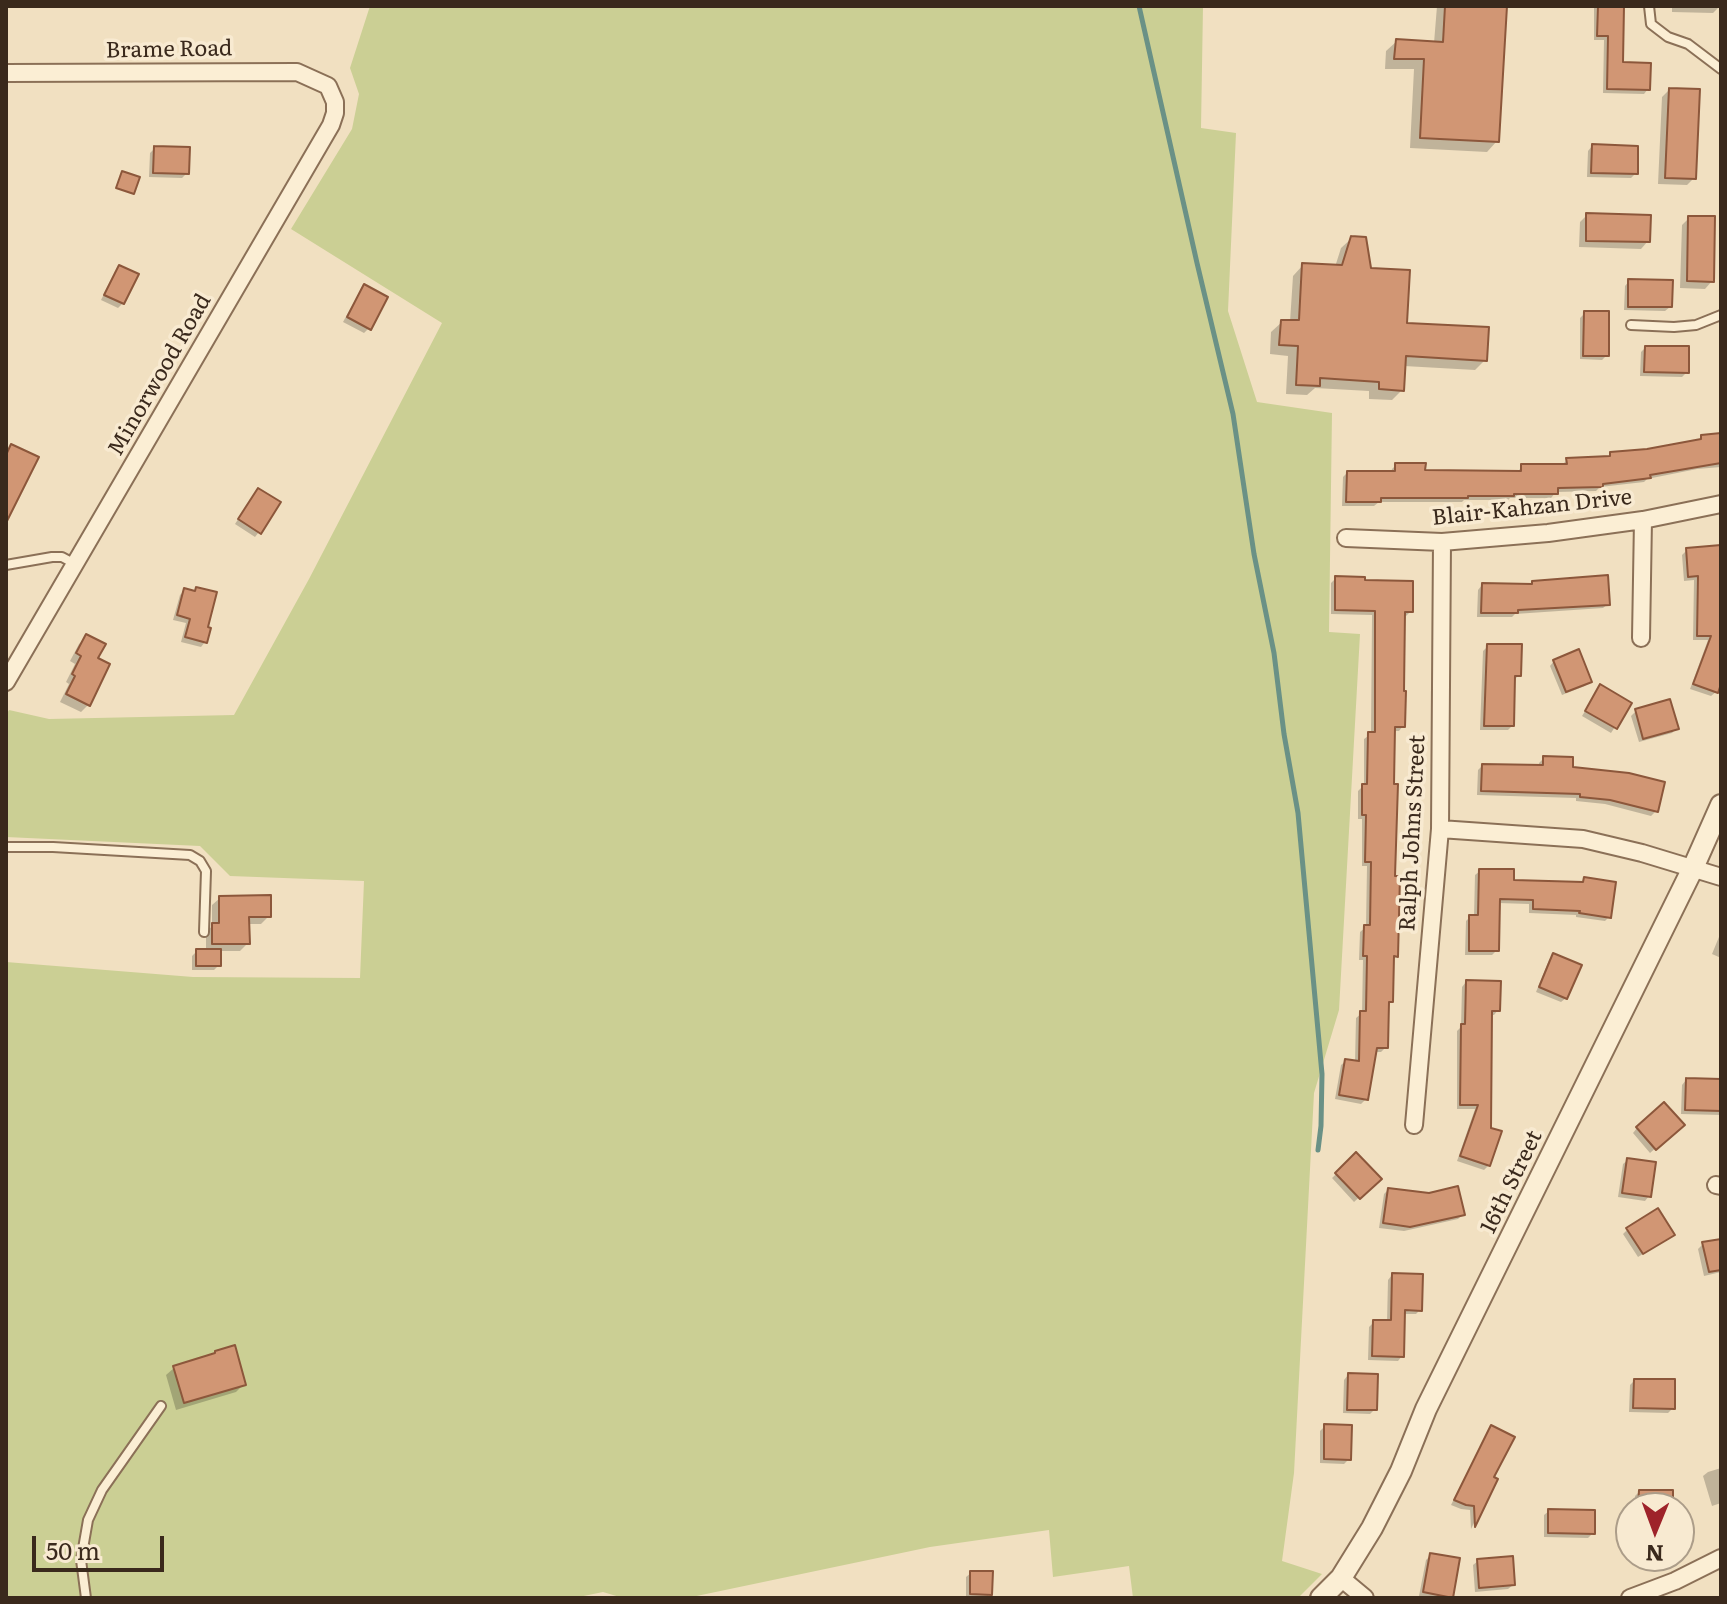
<!DOCTYPE html>
<html>
<head>
<meta charset="utf-8">
<style>
	body { margin:0 }
	#map { position:relative; width:1727px; height:1604px; overflow:hidden; background:#f1e0c1; font-family:Literata,serif }
	canvas { display:block }
	.frame { position:absolute; inset:0; border:8px solid #3a291c; pointer-events:none }
	.north { position:absolute; left:1615px; top:1492px; width:80px; height:80px; box-sizing:border-box; background:#f8ead1; border:2px solid #ac9d89; border-radius:50%; rotate:181deg; font-size:22px; font-weight:700; line-height:32px; text-align:center; color:#3a291c }
	.north::after { content:''; display:block; margin:auto; width:28px; height:36px; background:#9e232a; clip-path:polygon(50% 0,100% 100%,50% 72%,0 100%) }
	.scale { position:absolute; left:32px; top:1536px; width:132px; height:36px; box-sizing:border-box; border:4px solid #3a291c; border-top:0; padding-left:10px; font-size:24px; line-height:28px; white-space:nowrap; color:#3a291c; -webkit-text-stroke:6px #f8ead1; paint-order:stroke }
</style>
</head>
<body>
<div id="map">
<canvas width="1727" height="1604"></canvas>
<div class="frame"></div>
<div class="north">N</div>
<div class="scale">50 m</div>
</div>
<script>
const g = document.querySelector('canvas').getContext('2d');
g.lineJoin = 'round';
function paint(path, color) { g.fillStyle = color; g.fill(path, 'evenodd'); }
const poly = rows => new Path2D(rows.map(r => 'M' + r).join(''));
function strokePath(path, color, width, dash) { g.strokeStyle = color; g.lineWidth = width; g.lineCap = dash ? 'butt' : 'round'; g.setLineDash(dash || []); g.stroke(path); }
function label(font, color, halo, rows, align = 'center') {
  g.font = font + ' Literata,serif'; g.lineWidth = 7; g.setLineDash([]); g.textBaseline = 'middle'; g.strokeStyle = halo; g.fillStyle = color; for (const [text, x, y, turn = 0] of rows) {
    g.save(); g.translate(x, y); g.rotate((+turn || 0) * Math.PI / 180); g.textAlign = isNaN(turn) ? turn : align; if (halo) g.strokeText(text, 0, 0); g.fillText(text, 0, 0); g.restore();
  }
}
const green = poly([
	[370,6,1203,6,1201,128,1236,133,1228,311,1257,402,1332,413,1329,632,1360,634,1339,1010,1314,1093,1294,1473,1282,1561,1322,1574,1298,1598,1133,1598,1129,1566,1053,1577,1049,1530,930,1547,687,1598,623,1598,603,1592,574,1598,6,1598,6,962,193,977,360,978,364,881,230,876,200,846,6,837,6,715,9,710,49,719,234,715,309,579,442,323,291,229,352,129,359,94,350,68]
]);
const shadow = poly([
	[1437,6,1504,6,1497,141,1487,152,1410,148,1414,69,1385,69,1386,51,1397,41,1434,43],
	[1594,6,1622,6,1621,64,1648,89,1644,94,1603,93,1604,40,1594,40],
	[1672,6,1718,6,1718,8,1713,13,1672,12],
	[1669,90,1694,178,1687,185,1658,184,1662,97],
	[1592,146,1636,173,1631,178,1587,177,1588,151],
	[155,148,187,173,182,178,149,177,150,153],
	[1587,215,1648,241,1641,249,1579,247,1580,222],
	[1689,218,1712,281,1705,289,1680,288,1682,225],
	[1352,238,1369,270,1405,325,1485,360,1475,370,1404,366,1402,390,1392,400,1369,399,1369,391,1315,388,1307,395,1286,394,1288,356,1270,354,1271,332,1282,322,1290,322,1293,276,1303,265,1335,267,1341,248],
	[119,267,123,303,118,308,101,300,115,272],
	[1629,281,1670,307,1665,311,1624,310,1625,286],
	[364,287,369,328,364,333,343,322,360,291],
	[1585,313,1607,355,1602,360,1580,359,1580,318],
	[1645,348,1687,372,1682,377,1640,376,1641,352],
	[1721,436,1721,467,1697,469,1647,479,1644,482,1600,487,1596,491,1556,492,1551,498,1510,498,1508,500,1464,500,1462,502,1379,502,1374,506,1342,506,1343,477,1347,473,1391,473,1392,469,1396,465,1423,472,1517,473,1522,466,1563,464,1567,460,1606,458,1611,454,1647,451,1698,441,1702,437],
	[254,495,259,532,255,537,235,524],
	[1721,547,1721,678,1716,692,1711,696,1690,689,1708,640,1693,640,1694,580,1684,581,1682,555,1687,550],
	[1336,578,1363,582,1411,611,1406,616,1403,616,1403,726,1399,731,1393,731,1393,878,1396,956,1392,960,1391,1001,1387,1005,1386,1047,1381,1052,1374,1052,1366,1099,1361,1104,1335,1099,1341,1065,1346,1061,1355,1062,1356,1018,1362,1013,1363,960,1359,960,1360,932,1366,927,1367,866,1362,866,1362,819,1358,819,1358,791,1364,785,1364,739,1371,734,1372,615,1331,614,1331,583],
	[1532,583,1608,604,1603,608,1515,614,1512,617,1477,617,1478,590,1482,585,1530,586],
	[197,589,206,629,205,642,201,647,181,642,186,623,173,620,180,595,184,591,193,593],
	[86,637,96,659,88,705,81,712,60,702,69,684,66,682,75,664,70,661,79,644],
	[1488,646,1519,675,1514,680,1512,726,1508,730,1480,730,1483,651],
	[1554,661,1590,681,1585,686,1562,695,1550,666],
	[1600,687,1630,704,1611,733,1582,716],
	[1636,711,1677,728,1672,733,1639,742,1631,716],
	[1544,758,1571,769,1656,811,1651,816,1605,804,1576,801,1576,798,1477,795,1478,770,1482,766,1539,767,1539,763],
	[1480,871,1512,882,1580,884,1585,880,1609,917,1605,921,1576,917,1576,915,1529,913,1529,904,1498,903,1497,950,1492,955,1465,955,1466,921,1470,917,1474,917,1475,875],
	[220,898,269,916,261,924,248,924,248,943,240,951,219,951,219,965,214,970,192,970,192,956,197,951,206,951,206,933,212,926,212,905],
	[1721,932,1721,958,1712,954],
	[1554,955,1566,998,1561,1002,1536,992,1549,960],
	[1466,982,1498,1010,1494,1015,1490,1015,1489,1165,1484,1170,1457,1161,1475,1109,1457,1109,1457,1031,1461,1027,1462,987],
	[1686,1080,1721,1090,1721,1115,1681,1114,1682,1085],
	[1682,1125,1650,1153,1633,1133,1637,1128],
	[1356,1155,1379,1179,1354,1202,1332,1178],
	[1628,1160,1649,1196,1645,1201,1618,1197,1623,1164],
	[1388,1190,1463,1214,1458,1219,1404,1231,1379,1228,1384,1194],
	[1628,1229,1667,1239,1638,1257,1623,1234],
	[1721,1241,1721,1272,1704,1276,1698,1249,1703,1244],
	[1392,1275,1420,1310,1416,1314,1403,1314,1402,1356,1398,1361,1368,1360,1369,1327,1374,1322,1387,1322,1388,1280],
	[174,1368,244,1384,236,1392,176,1410,166,1375],
	[1348,1375,1375,1409,1370,1414,1343,1413,1344,1380],
	[1634,1381,1673,1408,1668,1413,1629,1412,1630,1385],
	[1325,1426,1349,1459,1344,1464,1320,1463,1320,1431],
	[1491,1427,1491,1478,1495,1480,1471,1529,1470,1510,1461,1509,1451,1505,1487,1432],
	[1721,1468,1721,1503,1712,1506,1703,1476,1708,1472],
	[1639,1492,1671,1508,1635,1508,1635,1496],
	[1549,1511,1593,1533,1588,1538,1544,1537,1544,1515],
	[1431,1555,1451,1597,1450,1598,1419,1596,1426,1560],
	[1478,1561,1513,1585,1508,1589,1475,1592,1473,1565],
	[971,1573,990,1594,986,1598,966,1598,966,1577]
]);
const stream = poly([
	[1139,6,1197,263,1233,414,1254,554,1274,653,1284,734,1298,813,1322,1074,1321,1126,1318,1150]
]);
const building = poly([
	[1445,6,1507,6,1499,142,1420,138,1424,59,1394,59,1396,39,1443,42,1445,6],
	[1598,6,1624,6,1623,62,1651,63,1650,90,1607,89,1608,36,1597,36,1598,6],
	[1669,88,1700,89,1696,179,1665,178,1669,88],
	[1592,144,1638,146,1638,174,1591,173,1592,144],
	[154,146,190,147,189,174,153,173,154,146],
	[122,171,140,177,134,194,116,188,122,171],
	[1586,213,1651,215,1650,242,1586,241,1586,213],
	[1688,216,1715,216,1714,282,1687,281,1688,216],
	[1351,236,1366,237,1371,268,1410,270,1407,323,1489,327,1487,361,1406,356,1404,391,1379,389,1379,382,1320,378,1320,386,1296,385,1298,346,1279,345,1281,320,1299,320,1302,263,1342,265,1351,236],
	[119,265,139,274,124,304,104,295,119,265],
	[1628,279,1673,280,1672,307,1628,307,1628,279],
	[364,284,388,297,371,330,347,317,364,284],
	[1584,311,1609,311,1609,356,1583,356,1584,311],
	[1645,346,1689,346,1689,373,1644,372,1645,346],
	[1721,433,1721,463,1650,475,1651,478,1603,484,1603,487,1558,488,1558,494,1514,494,1514,496,1468,496,1468,498,1381,498,1381,502,1346,502,1347,471,1395,471,1395,463,1426,463,1425,470,1521,471,1521,464,1567,464,1566,458,1610,456,1610,452,1647,449,1701,439,1701,435,1721,433],
	[11,444,39,457,6,523,6,455,11,444],
	[258,488,281,502,261,534,238,519,258,488],
	[1721,545,1721,684,1718,693,1693,684,1711,636,1697,636,1698,576,1688,577,1686,548,1721,545],
	[1608,575,1610,605,1518,610,1518,613,1481,613,1482,583,1532,584,1532,581,1608,575],
	[1335,576,1365,577,1365,580,1413,581,1413,612,1405,612,1404,691,1406,691,1405,727,1395,727,1394,784,1398,784,1395,876,1400,876,1398,957,1394,956,1393,1002,1389,1002,1388,1048,1377,1048,1368,1100,1339,1095,1345,1059,1359,1061,1360,1011,1366,1011,1367,956,1363,956,1364,925,1370,925,1371,862,1365,862,1366,815,1362,815,1362,784,1367,784,1368,732,1375,732,1375,611,1335,610,1335,576],
	[196,587,217,592,208,627,211,628,207,643,185,637,190,619,177,615,184,588,195,591,196,587],
	[86,634,106,644,98,658,110,664,90,706,66,694,75,676,72,674,81,656,76,653,86,634],
	[1487,644,1522,644,1521,676,1515,676,1514,726,1484,726,1487,644],
	[1579,649,1592,682,1566,692,1553,660,1579,649],
	[1600,684,1632,703,1617,729,1585,711,1600,684],
	[1670,699,1679,729,1643,739,1635,709,1670,699],
	[1543,756,1573,757,1573,767,1629,773,1665,782,1658,812,1610,800,1580,797,1580,794,1481,791,1482,764,1543,765,1543,756],
	[1479,869,1514,869,1514,880,1583,882,1584,877,1616,882,1611,918,1579,913,1580,911,1533,909,1533,900,1500,899,1499,951,1469,951,1469,915,1478,915,1479,869],
	[271,895,271,917,249,917,250,944,212,944,212,923,219,923,219,896,271,895],
	[196,949,221,949,221,966,196,966,196,949],
	[1553,953,1582,965,1567,999,1539,987,1553,953],
	[1466,980,1501,981,1500,1011,1492,1011,1491,1128,1502,1131,1490,1166,1460,1156,1478,1105,1460,1105,1461,1024,1465,1024,1466,980],
	[1686,1078,1721,1079,1721,1111,1685,1110,1686,1078],
	[1664,1102,1685,1125,1656,1150,1636,1127,1664,1102],
	[1356,1152,1382,1179,1360,1199,1335,1173,1356,1152],
	[1627,1158,1656,1162,1651,1197,1622,1193,1627,1158],
	[1458,1186,1465,1215,1410,1227,1383,1223,1388,1188,1429,1193,1458,1186],
	[1658,1208,1675,1235,1643,1254,1626,1228,1658,1208],
	[1721,1239,1721,1270,1709,1272,1702,1242,1721,1239],
	[1392,1273,1423,1274,1422,1311,1405,1310,1404,1357,1372,1356,1373,1320,1391,1320,1392,1273],
	[235,1345,246,1385,184,1403,173,1366,215,1353,215,1351,235,1345],
	[1348,1373,1378,1374,1377,1410,1347,1410,1348,1373],
	[1634,1379,1675,1379,1675,1409,1633,1408,1634,1379],
	[1324,1424,1352,1425,1351,1460,1324,1459,1324,1424],
	[1491,1425,1515,1437,1494,1477,1498,1479,1475,1527,1474,1506,1466,1505,1454,1500,1491,1425],
	[1639,1490,1673,1490,1673,1508,1638,1508,1639,1490],
	[1548,1509,1595,1510,1595,1534,1548,1533,1548,1509],
	[1430,1553,1460,1558,1453,1598,1423,1592,1430,1553],
	[1513,1556,1515,1585,1479,1588,1477,1559,1513,1556],
	[970,1571,993,1571,992,1595,970,1594,970,1571]
]);
const service = poly([
	[1649,6,1651,24,1668,37,1688,44,1721,69],
	[1631,325,1674,327,1696,325,1721,315],
	[6,565,52,557,62,557,75,564],
	[6,847,53,847,190,855,200,861,206,871,204,932],
	[86,1598,81,1560,88,1520,102,1490,161,1406]
]);
const minor = poly([
	[6,73,297,72,328,86,335,102,335,113,331,125,6,682],
	[1346,538,1442,542,1548,533,1643,520,1721,504],
	[1641,638,1643,520],
	[1440,829,1583,839,1642,853,1721,877],
	[1414,1125,1440,829,1442,542],
	[1716,1185,1721,1186],
	[1341,1578,1365,1598],
	[1630,1598,1675,1581,1721,1558]
]);
const tertiary = poly([
	[1321,1598,1341,1578,1372,1528,1401,1471,1426,1409,1693,868,1721,805]
]);
const streetNames = [
	["Brame Road",169,50,-1],
	["Minorwood Road",160,375,-60],
	["Blair-Kahzan Drive",1532,508,-6],
	["Ralph Johns Street",1413,833,-87],
	["16th Street",1512,1182,-64]
];
paint(green, '#cbcf94');
paint(shadow, '#0003');
strokePath(stream, '#6a9186', 5);
paint(building, '#d19674');
strokePath(building, '#8c573b', 2);
strokePath(service, '#8b7057', 12);
strokePath(minor, '#8b7057', 20);
strokePath(tertiary, '#8b7057', 24);
strokePath(service, '#fbeed4', 8);
strokePath(minor, '#fbeed4', 16);
strokePath(tertiary, '#fbeed4', 20);
label('22px', '#3a291c', '#f8ead1', streetNames);
</script>
</body>
</html>
